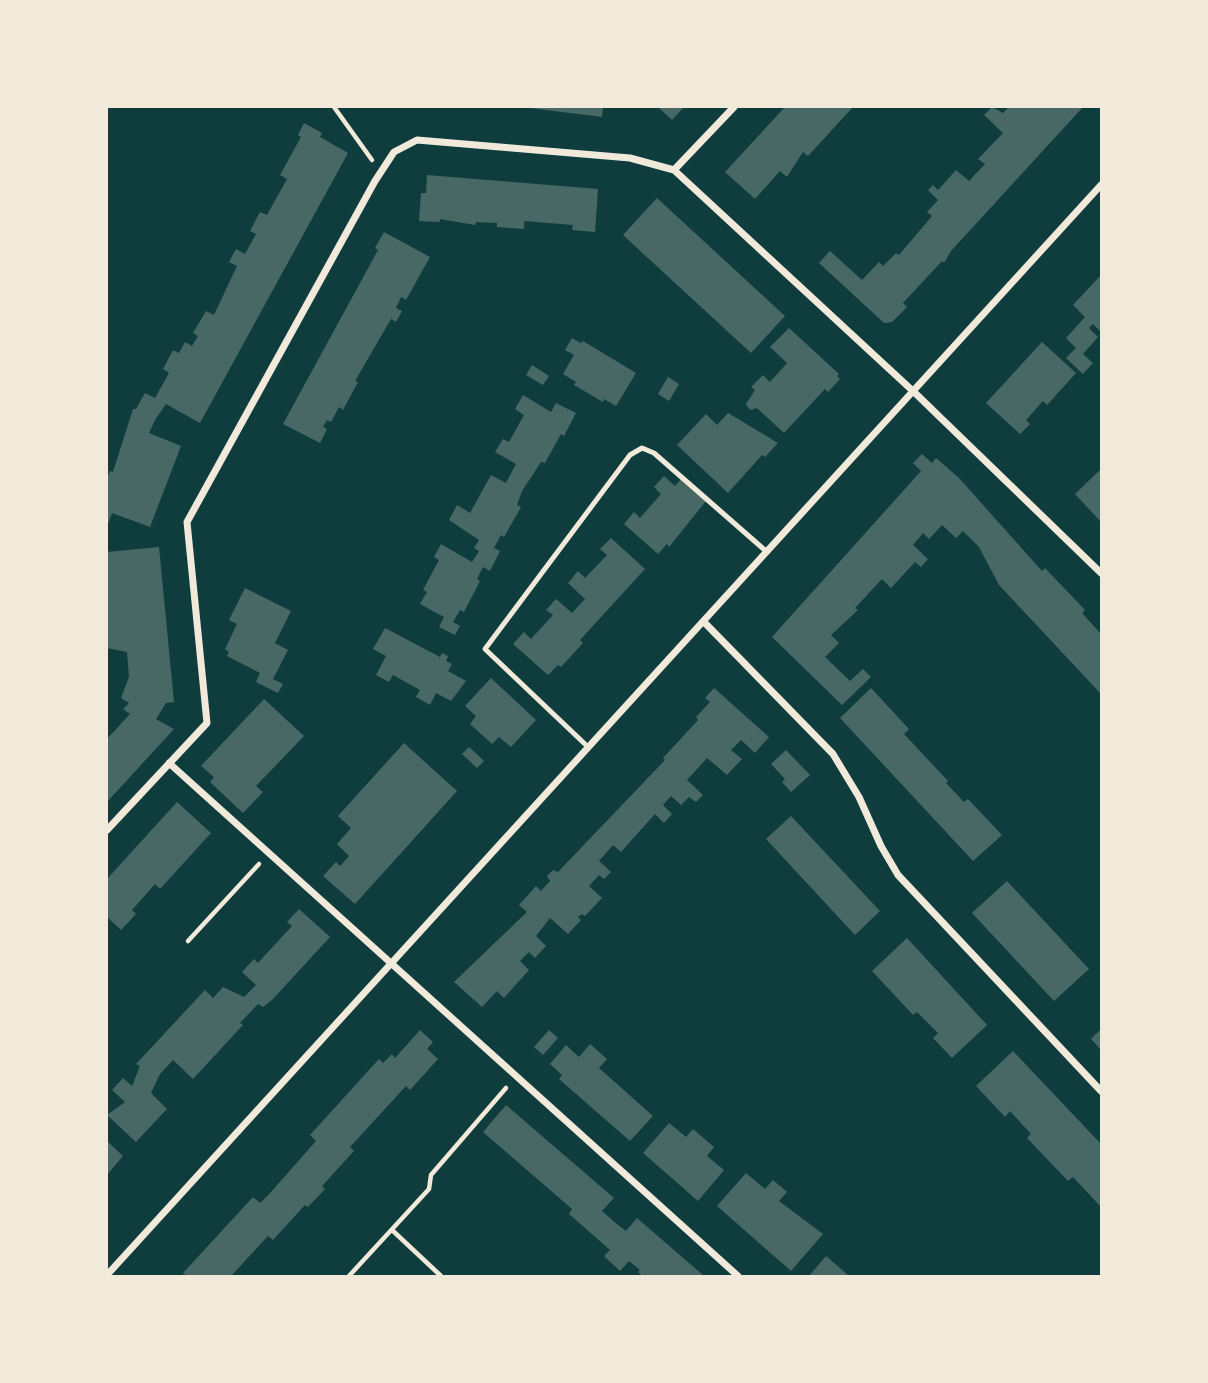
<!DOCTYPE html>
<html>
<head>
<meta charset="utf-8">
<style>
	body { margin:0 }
	#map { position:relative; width:1208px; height:1383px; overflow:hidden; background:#0f3d3e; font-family:"IBM Plex Serif",serif }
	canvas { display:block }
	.frame { position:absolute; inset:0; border:108px solid #f1e9da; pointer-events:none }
</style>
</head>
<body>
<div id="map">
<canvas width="1208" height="1383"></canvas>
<div class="frame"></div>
</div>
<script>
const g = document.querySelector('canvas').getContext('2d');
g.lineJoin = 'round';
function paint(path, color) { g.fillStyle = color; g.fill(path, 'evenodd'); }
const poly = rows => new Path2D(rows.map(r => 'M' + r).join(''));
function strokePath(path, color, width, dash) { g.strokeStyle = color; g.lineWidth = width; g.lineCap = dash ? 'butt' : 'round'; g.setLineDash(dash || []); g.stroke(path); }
const building = poly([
	[522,107,603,107,602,117],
	[658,107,684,107,672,120],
	[785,107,853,107,808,156,803,152,787,177,780,171,755,199,725,172],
	[992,107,1003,113,1009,107,1083,107,951,251,944,263,942,261,903,303,907,307,892,322,884,323,819,263,830,251,862,280,879,262,883,266,896,253,899,255,932,216,927,212,938,200,928,190,933,185,938,190,956,170,969,181,985,164,978,159,1003,133,984,115],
	[304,123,322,133,320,137,348,153,200,423,166,404,155,420,149,433,181,446,150,527,112,513,107,527,107,478,110,471,113,472,133,409,136,409,145,393,155,398,169,373,163,369,173,350,179,353,185,342,192,346,198,336,193,333,206,311,214,315,237,266,229,262,236,249,245,254,256,234,250,231,260,212,267,215,287,179,280,175,301,137,298,135],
	[427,175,598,189,595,232,572,230,573,225,524,221,524,229,497,227,497,223,476,222,475,225,440,219,440,222,419,221,421,193,426,193],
	[657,198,785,316,751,353,623,235],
	[384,232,430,257,406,300,401,297,396,308,402,311,396,322,391,319,355,381,358,382,343,410,339,407,331,422,327,420,323,427,327,429,320,443,283,424,378,250,375,248],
	[1101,275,1101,332,1093,324,1089,328,1098,337,1083,354,1093,363,1083,374,1066,358,1076,348,1066,338,1085,317,1073,305],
	[789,328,839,374,837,376,840,379,828,392,825,389,784,433,757,408,750,410,746,404,755,390,751,387,763,375,770,382,787,363,770,347],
	[572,338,581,343,583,341,636,373,616,406,604,399,603,402,574,385,576,382,563,374,574,355,565,350],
	[1042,342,1076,373,1047,405,1043,401,1026,420,1030,424,1020,434,986,403],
	[532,365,549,376,543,385,526,375],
	[668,377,679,384,669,401,658,394],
	[523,395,551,412,556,403,576,413,564,436,561,434,545,463,541,462,522,491,517,505,521,507,504,537,501,535,494,548,500,551,490,571,483,567,477,579,480,581,464,612,460,610,453,622,460,626,455,635,439,627,444,617,420,604,427,592,423,590,439,560,434,557,441,544,472,562,479,551,474,548,479,540,449,520,457,505,470,513,491,475,506,483,516,464,495,452,503,439,509,442,524,415,515,409],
	[728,413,778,443,765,457,762,455,728,493,677,445,706,414,717,425],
	[922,454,932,463,936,458,959,478,1042,571,1045,568,1085,610,1082,613,1101,634,1101,694,999,585,979,547,963,531,956,538,942,525,929,539,923,533,913,545,928,559,921,567,915,562,891,588,882,579,855,608,858,610,831,635,839,643,825,657,850,681,863,669,871,677,842,705,772,637,921,471,913,463],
	[1101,469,1101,522,1075,494],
	[664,476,675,486,682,478,706,501,669,547,667,544,658,554,624,524,634,512,640,518,661,494,654,487],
	[611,538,645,569,580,640,583,643,561,667,558,665,548,675,513,644,524,632,531,639,553,615,546,610,556,599,572,613,585,599,568,583,578,571,585,578,607,555,600,549],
	[159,547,174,702,166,703,156,719,174,729,107,802,107,739,130,714,123,709,129,703,121,698,129,677,127,652,107,648,107,552],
	[245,588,291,611,275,643,288,650,273,679,283,684,278,693,256,682,260,673,227,656,229,652,225,649,237,624,229,620],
	[385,628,440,657,442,653,448,656,446,661,452,664,448,671,466,681,451,701,436,693,430,705,416,697,420,690,393,675,389,682,376,675,386,656,373,649],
	[491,678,536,720,511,747,499,737,492,744,470,724,476,716,465,706],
	[714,688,769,737,755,753,741,740,731,750,742,759,727,775,707,758,687,780,703,795,696,802,689,797,681,805,671,796,663,805,672,814,664,823,655,814,621,852,613,845,599,861,611,872,604,879,599,875,589,886,602,898,585,916,582,914,578,917,581,920,568,934,550,918,536,936,546,946,535,958,529,952,520,961,529,970,504,998,497,991,482,1007,454,982,527,912,519,905,536,886,541,891,550,881,547,876,553,870,558,872,665,760,663,758,698,720,696,717,710,702,705,698],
	[871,688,909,729,904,734,948,781,946,783,964,802,968,799,1002,835,973,861,840,718],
	[264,699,304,736,256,786,263,792,243,813,210,782,214,777,201,766],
	[404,743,457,791,355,904,323,876,336,862,340,866,349,856,337,844,351,828,338,816],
	[469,747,484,761,477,768,462,754],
	[786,750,810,775,791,792,782,782,785,779,771,764],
	[177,802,211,833,160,889,155,884,132,910,136,914,121,930,107,917,107,879],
	[791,816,880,911,855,935,766,839],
	[1007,881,1089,969,1054,1001,972,913],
	[299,909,330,937,272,1000,263,1007,258,1004,240,1023,243,1025,193,1079,173,1060,160,1074,151,1093,167,1109,136,1142,107,1115,125,1102,112,1090,123,1078,132,1086,140,1066,136,1064,205,990,213,998,223,987,244,997,256,985,242,972,254,959,258,963,267,953,292,926,287,922],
	[907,938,987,1025,952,1058,933,1038,938,1033,917,1012,913,1015,872,971],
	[1101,1029,1101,1050,1091,1039],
	[420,1030,433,1042,427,1049,438,1059,410,1090,406,1086,350,1147,354,1151,322,1186,325,1189,308,1207,305,1205,273,1240,268,1236,231,1276,187,1276,183,1273,253,1197,260,1203,271,1192,316,1141,310,1135,379,1059,383,1063,392,1054,395,1058],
	[549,1030,558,1038,543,1055,534,1047],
	[590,1044,607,1059,599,1068,653,1116,630,1141,559,1079,562,1075,550,1064,566,1045,579,1057],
	[1013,1051,1101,1144,1101,1207,1073,1177,1068,1181,1048,1160,1027,1138,1031,1134,1010,1111,1005,1117,976,1086],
	[506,1105,614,1198,602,1211,618,1225,626,1231,637,1218,704,1276,642,1276,638,1272,640,1270,629,1261,620,1271,604,1256,610,1250,569,1214,572,1209,483,1132],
	[669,1123,686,1137,693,1129,714,1147,707,1156,724,1170,698,1201,643,1153],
	[107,1141,123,1156,107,1175],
	[746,1173,765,1189,773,1180,787,1192,779,1201,823,1234,791,1271,717,1206],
	[826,1256,849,1276,809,1276]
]);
const path = poly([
	[334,107,372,160],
	[188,941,259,864],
	[392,1230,441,1276],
	[349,1276,429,1189,431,1175,506,1088]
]);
const service = poly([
	[587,746,485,649,630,455,642,448,654,453,767,552]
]);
const minor = poly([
	[674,170,734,107],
	[704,622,833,754,859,797,881,846,898,875,1101,1091],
	[169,763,738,1276],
	[107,830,207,723,187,522,375,181,394,152,417,140,630,158,674,170,914,392,1101,573],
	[107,1275,1101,185]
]);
paint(building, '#486865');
strokePath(path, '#f1e9da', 4.5);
strokePath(service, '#f1e9da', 5);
strokePath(minor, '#f1e9da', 7);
</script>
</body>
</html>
